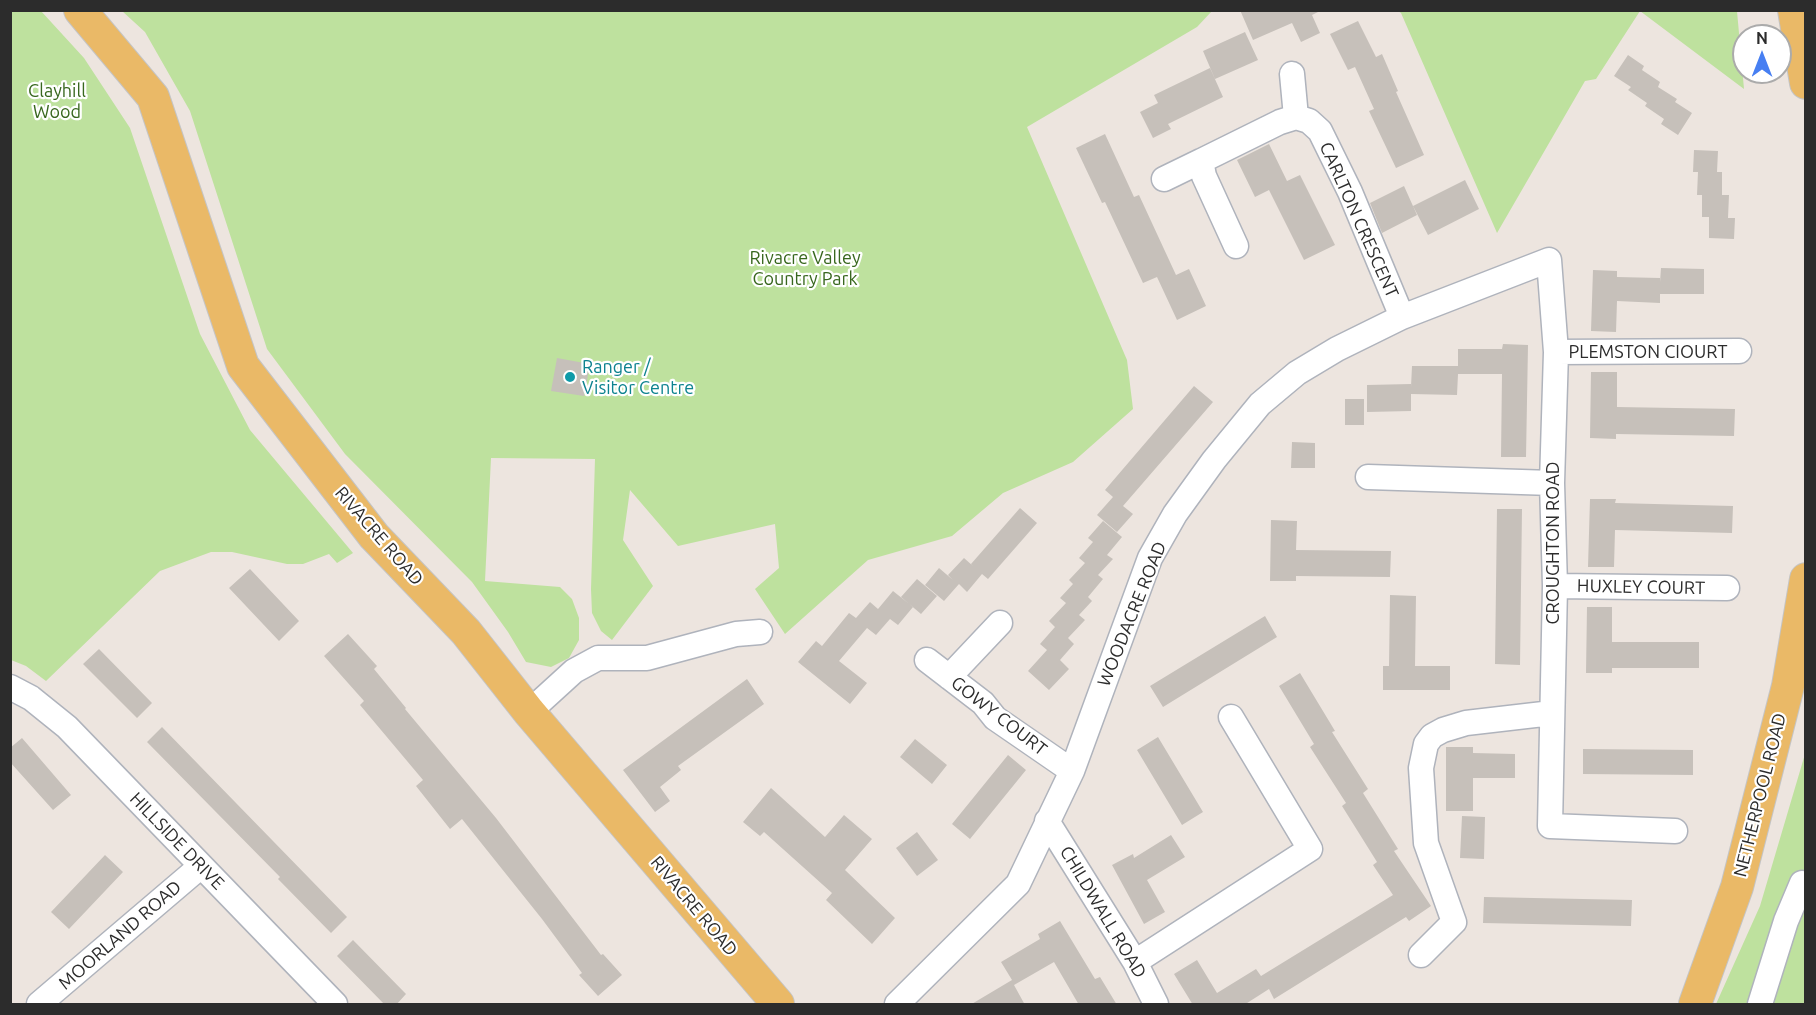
<!DOCTYPE html>
<html>
<head>
<meta charset="utf-8">
<style>
	body { margin:0 }
	#map { position:relative; width:1816px; height:1015px; overflow:hidden; background:#ede5df; font-family:Ubuntu,sans-serif }
	canvas { display:block }
	.frame { position:absolute; inset:0; border:12px solid #2c2c2c; pointer-events:none }
	.north { position:absolute; left:1732px; top:24px; width:60px; height:60px; box-sizing:border-box; background:#fff; border:2px solid #ababab; border-radius:50%; rotate:0deg; font-size:16px; font-weight:700; line-height:24px; text-align:center; color:#2c2c2c }
	.north::after { content:''; display:block; margin:auto; width:21px; height:27px; background:#477ff2; clip-path:polygon(50% 0,100% 100%,50% 72%,0 100%) }
</style>
</head>
<body>
<div id="map">
<canvas width="1816" height="1015"></canvas>
<div class="frame"></div>
<div class="north">N</div>
</div>
<script>
const g = document.querySelector('canvas').getContext('2d');
g.lineJoin = 'round';
function paint(path, color) { g.fillStyle = color; g.fill(path, 'evenodd'); }
const poly = rows => new Path2D(rows.map(r => 'M' + r).join(''));
function strokePath(path, color, width, dash) { g.strokeStyle = color; g.lineWidth = width; g.lineCap = dash ? 'butt' : 'round'; g.setLineDash(dash || []); g.stroke(path); }
function label(font, color, halo, rows, align = 'center') {
  g.font = font + ' Ubuntu,sans-serif'; g.lineWidth = 4.5; g.setLineDash([]); g.textBaseline = 'middle'; g.strokeStyle = halo; g.fillStyle = color; for (const [text, x, y, turn = 0] of rows) {
    g.save(); g.translate(x, y); g.rotate((+turn || 0) * Math.PI / 180); g.textAlign = isNaN(turn) ? turn : align; if (halo) g.strokeText(text, 0, 0); g.fillText(text, 0, 0); g.restore();
  }
}
const green = poly([
	[10,11,41,11,84,58,130,128,200,334,250,430,353,553,337,563,329,554,303,564,287,564,232,552,211,552,160,571,46,681,26,666,11,660],
	[122,11,1212,11,1197,27,1027,127,1127,360,1133,409,1073,462,1003,493,952,536,868,560,785,634,755,589,779,568,775,524,678,546,630,490,623,540,653,586,612,640,601,631,592,613,591,589,595,459,491,458,485,581,560,587,572,599,579,618,579,640,569,658,551,667,526,662,508,632,472,582,345,454,267,349,190,111,145,32],
	[1398,11,1737,11,1744,89,1640,11,1596,79,1585,81,1497,233,1401,13],
	[1805,754,1805,1004,1716,1004,1760,906]
]);
const building = poly([
	[1240,10,1322,10,1312,15,1320,33,1301,42,1292,23,1253,40],
	[1358,21,1376,57,1382,54,1398,91,1396,92,1424,155,1396,168,1369,111,1374,109,1355,67,1348,70,1330,34],
	[1245,32,1258,60,1215,79,1203,51],
	[1628,55,1644,66,1642,70,1660,82,1658,87,1677,99,1675,102,1692,113,1678,135,1661,124,1664,119,1645,106,1647,103,1628,90,1631,87,1614,76],
	[1210,68,1223,97,1168,124,1171,129,1153,138,1140,112,1158,103,1154,95],
	[1105,134,1134,197,1139,195,1176,275,1189,269,1206,306,1177,320,1157,277,1143,283,1105,202,1102,203,1076,148],
	[1269,144,1287,181,1300,175,1335,245,1304,260,1269,190,1255,197,1237,160],
	[1694,150,1718,151,1717,172,1722,172,1722,195,1729,195,1728,218,1735,218,1734,239,1709,238,1709,217,1702,217,1702,195,1697,195,1698,172,1693,172],
	[1465,180,1479,209,1428,235,1413,206],
	[1404,186,1417,215,1382,233,1370,203],
	[1661,268,1704,269,1704,294,1660,294,1660,303,1617,301,1616,332,1591,331,1593,270,1617,271,1617,277,1660,278,1660,282],
	[1503,344,1528,345,1526,457,1501,457,1502,374,1458,374,1457,395,1411,394,1411,411,1367,412,1367,385,1411,384,1411,387,1412,366,1458,366,1458,349,1502,349],
	[557,358,590,364,584,396,551,391],
	[1591,372,1617,372,1617,407,1735,409,1734,436,1616,434,1616,439,1590,438],
	[1194,386,1213,402,1123,506,1133,514,1117,532,1097,515,1113,497,1105,490],
	[1345,399,1364,399,1364,425,1345,425],
	[1292,442,1315,443,1315,468,1291,468],
	[1590,499,1616,499,1615,503,1733,506,1732,533,1615,530,1614,567,1588,567],
	[1020,508,1037,523,988,579,982,574,967,592,959,584,944,601,925,585,939,568,953,580,948,575,964,558,973,566,971,564],
	[1497,509,1522,509,1520,665,1495,664],
	[1271,520,1297,521,1296,550,1391,551,1390,577,1296,576,1296,581,1270,581],
	[1103,521,1122,537,1107,555,1113,559,1098,575,1103,579,1088,597,1092,601,1079,615,1085,620,1068,638,1074,644,1060,660,1069,669,1049,690,1028,671,1047,650,1040,644,1055,627,1049,621,1066,603,1060,598,1073,584,1069,580,1085,563,1079,558,1093,542,1088,538],
	[250,569,299,621,279,641,229,588],
	[917,579,937,596,921,614,901,597],
	[893,591,913,607,898,625,890,619,876,635,867,628,839,661,867,683,850,704,798,662,816,641,822,646,849,613,856,618,870,602,878,609],
	[1390,595,1416,596,1415,666,1450,666,1450,690,1383,690,1383,666,1389,666],
	[1587,607,1612,607,1612,642,1699,642,1699,668,1612,668,1612,673,1586,673],
	[1265,616,1277,637,1163,707,1150,686],
	[348,634,377,666,374,669,406,708,405,709,496,818,601,955,603,954,622,975,598,996,579,975,582,973,542,919,462,819,450,829,416,786,423,780,360,705,364,701,324,656],
	[99,649,152,703,137,718,83,664],
	[1300,673,1335,731,1332,732,1368,789,1363,793,1398,849,1394,851,1431,906,1409,921,1406,917,1274,999,1269,989,1244,1005,1193,1005,1174,974,1197,960,1217,993,1256,969,1261,976,1393,895,1373,865,1377,862,1342,806,1346,803,1310,747,1314,744,1279,686],
	[747,679,764,704,678,766,681,770,660,787,670,801,655,812,623,770],
	[162,727,347,917,331,933,278,879,280,877,147,742],
	[1158,737,1203,812,1182,825,1137,750],
	[22,738,71,795,53,810,10,762,10,748],
	[915,739,947,765,932,784,900,757],
	[1446,747,1473,747,1473,753,1515,754,1515,778,1473,778,1473,811,1446,811],
	[1583,749,1693,750,1693,775,1583,774],
	[1008,755,1026,770,970,839,952,824],
	[771,788,825,837,844,815,872,839,845,870,895,918,872,944,826,900,832,893,764,832,760,836,743,822],
	[1462,816,1485,817,1484,859,1460,858],
	[917,832,938,860,917,876,896,848],
	[1171,835,1185,857,1147,880,1165,912,1144,924,1112,865,1133,854,1134,858],
	[105,855,123,872,69,929,51,912],
	[1484,897,1632,900,1631,926,1483,923],
	[1060,921,1095,979,1100,977,1117,1005,1079,1005,1054,962,1014,985,1025,1005,970,1005,1012,980,1001,962,1040,939,1038,934],
	[353,940,406,994,396,1005,385,1005,337,956]
]);
const minor = poly([
	[1292,74,1296,117],
	[1164,179,1201,161],
	[1236,246,1204,176,1201,161,1280,122,1296,117,1309,121,1320,131,1350,192,1402,317],
	[1556,352,1739,351],
	[1368,477,1552,483],
	[1555,586,1727,588],
	[927,660,983,703,995,718,1072,771],
	[949,677,1000,623],
	[10,687,31,698,67,727,335,1004],
	[529,712,574,671,598,658,647,658,736,634,760,632],
	[1047,821,1135,962,1156,1004],
	[1421,955,1454,922,1426,843,1421,768,1426,744,1432,736,1443,730,1466,723,1552,713],
	[1135,962,1310,849,1231,717],
	[39,1004,201,866],
	[897,1004,1018,884,1072,771,1150,558,1175,514,1214,460,1260,404,1297,373,1337,349,1402,317,1549,260,1556,352,1552,483,1555,586,1550,826,1675,831],
	[1760,1004,1786,921,1802,883]
]);
const major = poly([
	[80,10,153,97,243,366,374,536,466,632,529,712,778,1004],
	[1794,10,1806,83],
	[1695,1004,1737,887,1788,686,1806,579]
]);
const markers = [
	[570,377,6,"#0f9aa8"]
];
const parkNames = [
	["Clayhill",57,91],
	["Wood",57,112],
	["Rivacre Valley",805,258],
	["Country Park",805,279]
];
const streetNames = [
	["CARLTON CRESCENT",1359,220,66],
	["PLEMSTON CIOURT",1648,352],
	["RIVACRE ROAD",379,536,49],
	["CROUGHTON ROAD",1553,543,-90],
	["HUXLEY COURT",1641,587,1],
	["WOODACRE ROAD",1132,614,-68],
	["GOWY COURT",999,716,38],
	["NETHERPOOL ROAD",1760,795,-76],
	["HILLSIDE DRIVE",177,841,46],
	["RIVACRE ROAD",694,906,50],
	["CHILDWALL ROAD",1103,912,59],
	["MOORLAND ROAD",120,935,-41]
];
const cultureNames = [
	["Ranger /",582,367],
	["Visitor Centre",582,388]
];
paint(green, '#bee19e');
paint(building, '#c6c0ba');
strokePath(minor, '#afb3bc', 27);
strokePath(major, '#c4c4c4', 34);
strokePath(minor, '#fff', 24);
strokePath(major, '#eab967', 32);
for (const [x, y, r, color] of markers) { const dot = new Path2D(); dot.arc(x, y, r, 0, 2 * Math.PI); g.fillStyle = color; g.fill(dot); strokePath(dot, '#fff', 2); }
label('18px', '#38671e', '#fff', parkNames);
label('18px', '#2c2c2c', '#fff', streetNames);
label('18px', '#0d838f', '#fff', cultureNames, 'left');
</script>
</body>
</html>
